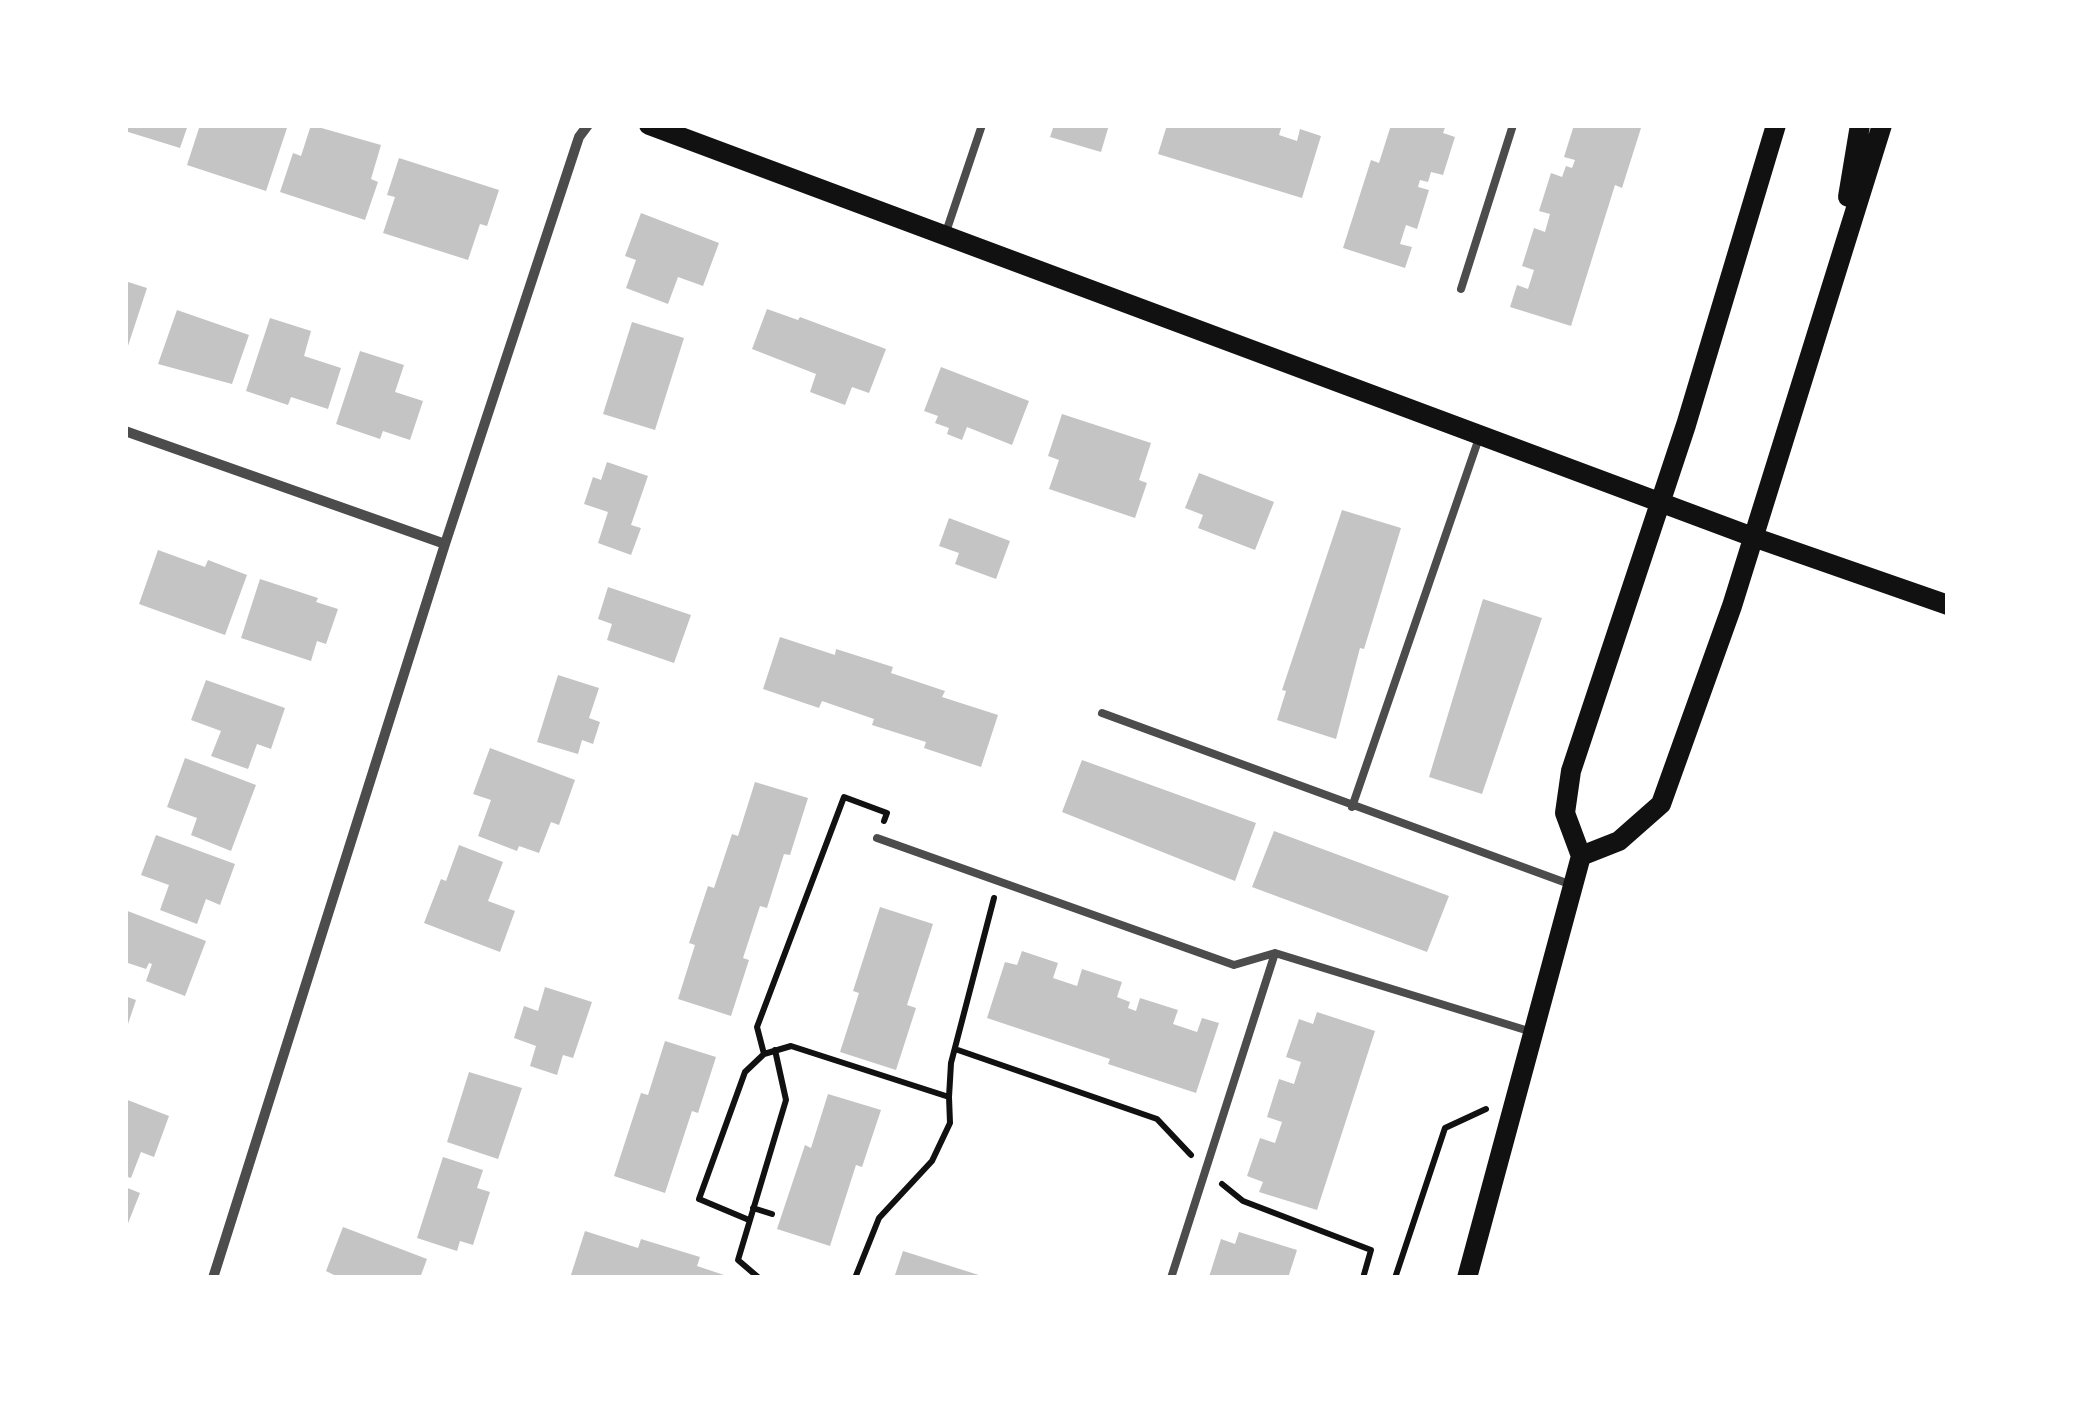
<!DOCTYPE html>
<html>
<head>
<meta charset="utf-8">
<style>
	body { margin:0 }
	#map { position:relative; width:2073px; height:1403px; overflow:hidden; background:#fff; font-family:Helvetica,sans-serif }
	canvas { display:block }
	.frame { position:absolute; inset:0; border:128px solid #fff; pointer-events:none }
</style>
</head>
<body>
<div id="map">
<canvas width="2073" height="1403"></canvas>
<div class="frame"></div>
</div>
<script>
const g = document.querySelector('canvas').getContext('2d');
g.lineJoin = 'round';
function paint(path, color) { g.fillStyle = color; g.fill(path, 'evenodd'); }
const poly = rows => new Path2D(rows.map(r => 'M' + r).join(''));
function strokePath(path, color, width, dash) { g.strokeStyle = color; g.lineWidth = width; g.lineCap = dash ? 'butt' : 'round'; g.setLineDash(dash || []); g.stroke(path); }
const building = poly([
	[125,125,188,125,180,148,125,131],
	[200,125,288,125,266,191,187,165],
	[311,125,381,145,371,179,378,182,365,220,280,192,293,153,301,156],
	[1054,125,1109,125,1101,152,1050,137],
	[1167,125,1282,125,1279,135,1297,141,1300,129,1321,136,1302,198,1158,154],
	[1391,125,1446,125,1443,133,1455,137,1443,175,1431,172,1428,182,1420,180,1418,187,1429,190,1417,229,1406,225,1400,244,1412,247,1405,268,1343,248,1371,160,1379,163],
	[1574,125,1641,128,1622,188,1615,185,1571,326,1510,307,1517,285,1528,289,1534,270,1522,266,1534,228,1545,232,1550,214,1539,211,1551,173,1562,177,1566,166,1572,168,1575,160,1564,157],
	[399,158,499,190,487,226,480,224,468,260,383,233,395,197,387,195],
	[641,213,719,243,703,286,678,277,668,304,626,288,636,260,625,256],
	[125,281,147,288,126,352,125,352],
	[767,309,798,320,800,317,886,349,869,393,852,387,845,405,810,392,816,374,752,349],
	[177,310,249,335,232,384,158,364],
	[270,318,311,331,304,356,341,368,328,409,291,397,288,405,246,391],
	[632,322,684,338,655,430,603,414],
	[360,351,404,365,395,392,423,401,410,440,383,431,380,439,336,424],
	[941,367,1029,401,1012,445,967,427,962,440,947,434,949,428,935,423,938,416,924,411],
	[1062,414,1151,443,1139,480,1147,483,1135,518,1049,489,1059,460,1048,456],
	[607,462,648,476,631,525,641,528,631,555,598,543,608,512,584,504,593,477,601,480],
	[1199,473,1274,502,1255,550,1198,528,1203,515,1185,508],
	[1342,510,1401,528,1364,649,1360,648,1336,739,1277,720,1286,691,1282,690],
	[949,518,1010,541,996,579,955,564,959,553,939,546],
	[158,550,205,567,208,560,247,575,225,635,139,604],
	[260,579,318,598,316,602,338,609,326,644,317,641,311,661,241,638],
	[608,587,691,615,674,663,607,640,612,624,598,619],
	[1483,599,1542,618,1482,794,1429,777],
	[780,637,835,655,836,649,893,667,891,673,945,691,942,697,998,715,981,767,924,748,926,742,872,725,874,719,822,701,819,708,763,689],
	[558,675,599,688,589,718,600,722,593,744,582,740,578,754,537,742],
	[206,680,285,708,271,749,257,744,248,769,211,756,221,731,191,720],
	[490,748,575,780,559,825,551,822,539,853,519,846,517,851,478,836,491,800,473,794],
	[185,758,256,785,231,851,191,835,197,818,167,807],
	[1082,760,1256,823,1235,881,1062,812],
	[755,782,808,798,790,855,784,854,767,908,760,906,743,958,749,960,731,1016,678,999,695,945,689,943,708,886,714,888,732,834,738,836],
	[1274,831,1449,896,1427,952,1252,887],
	[156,835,235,864,220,905,206,899,197,924,160,910,169,885,141,875],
	[459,845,503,862,488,901,515,911,500,952,424,923,441,879,446,881],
	[880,907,933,924,907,1005,916,1008,896,1070,840,1052,859,993,853,991],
	[125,910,206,941,185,996,146,981,152,964,149,963,146,969,125,962],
	[1022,951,1058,963,1053,978,1077,986,1082,969,1122,982,1117,997,1130,1002,1128,1008,1136,1011,1140,998,1178,1010,1173,1024,1197,1032,1202,1018,1219,1023,1196,1093,1108,1064,1110,1059,987,1018,1005,962,1017,965],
	[545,987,592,1002,573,1058,563,1055,557,1075,530,1066,536,1046,514,1038,524,1006,538,1011],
	[125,996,136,1000,126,1030,125,1030],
	[1317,1012,1375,1031,1317,1210,1259,1192,1263,1182,1247,1176,1260,1138,1275,1143,1282,1122,1267,1117,1279,1079,1294,1084,1301,1062,1286,1057,1299,1019,1313,1024],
	[665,1041,716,1057,698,1113,692,1111,665,1193,614,1176,641,1093,648,1095],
	[469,1072,522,1088,498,1159,447,1142],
	[828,1094,881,1110,862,1167,856,1165,830,1246,777,1229,805,1145,811,1148],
	[125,1099,169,1116,154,1157,141,1152,131,1178,125,1176],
	[443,1157,483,1170,477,1188,490,1192,473,1245,460,1241,457,1251,417,1238],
	[125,1187,140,1193,125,1231],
	[343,1227,427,1259,420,1278,340,1278,326,1271],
	[585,1231,638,1248,641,1239,700,1257,697,1266,733,1278,570,1278],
	[1239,1232,1297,1250,1288,1278,1209,1277,1221,1239,1235,1244],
	[903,1251,985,1277,985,1278,894,1278]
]);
const path = poly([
	[955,1049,1157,1119,1191,1155],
	[764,1054,791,1046,949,1097,951,1063,994,898],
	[1222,1184,1243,1201,1371,1250,1363,1278],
	[753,1208,772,1214],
	[749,1220,699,1199,745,1072,764,1054,757,1027,844,797,887,813,884,821],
	[759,1278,738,1260,786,1100,775,1050],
	[855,1278,879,1218,932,1161,950,1123,949,1097],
	[1395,1278,1445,1128,1486,1109]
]);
const service = poly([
	[945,235,982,125],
	[1461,289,1513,125],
	[1102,713,1572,885],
	[1352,807,1479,438],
	[877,838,1234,965,1275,953,1532,1032],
	[1171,1278,1275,953]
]);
const minor = poly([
	[125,431,445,544],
	[213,1278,445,544,579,137,588,125]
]);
const secondary = poly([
	[649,125,1753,537,1948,605],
	[1848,197,1860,125],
	[1581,856,1619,841,1661,804,1732,606,1882,125],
	[1467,1278,1581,856,1565,813,1571,771,1686,425,1776,125]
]);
paint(building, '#c4c4c4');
strokePath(path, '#111', 6);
strokePath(service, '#4c4c4c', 8);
strokePath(minor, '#4c4c4c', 10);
strokePath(secondary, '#111', 20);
</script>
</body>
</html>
